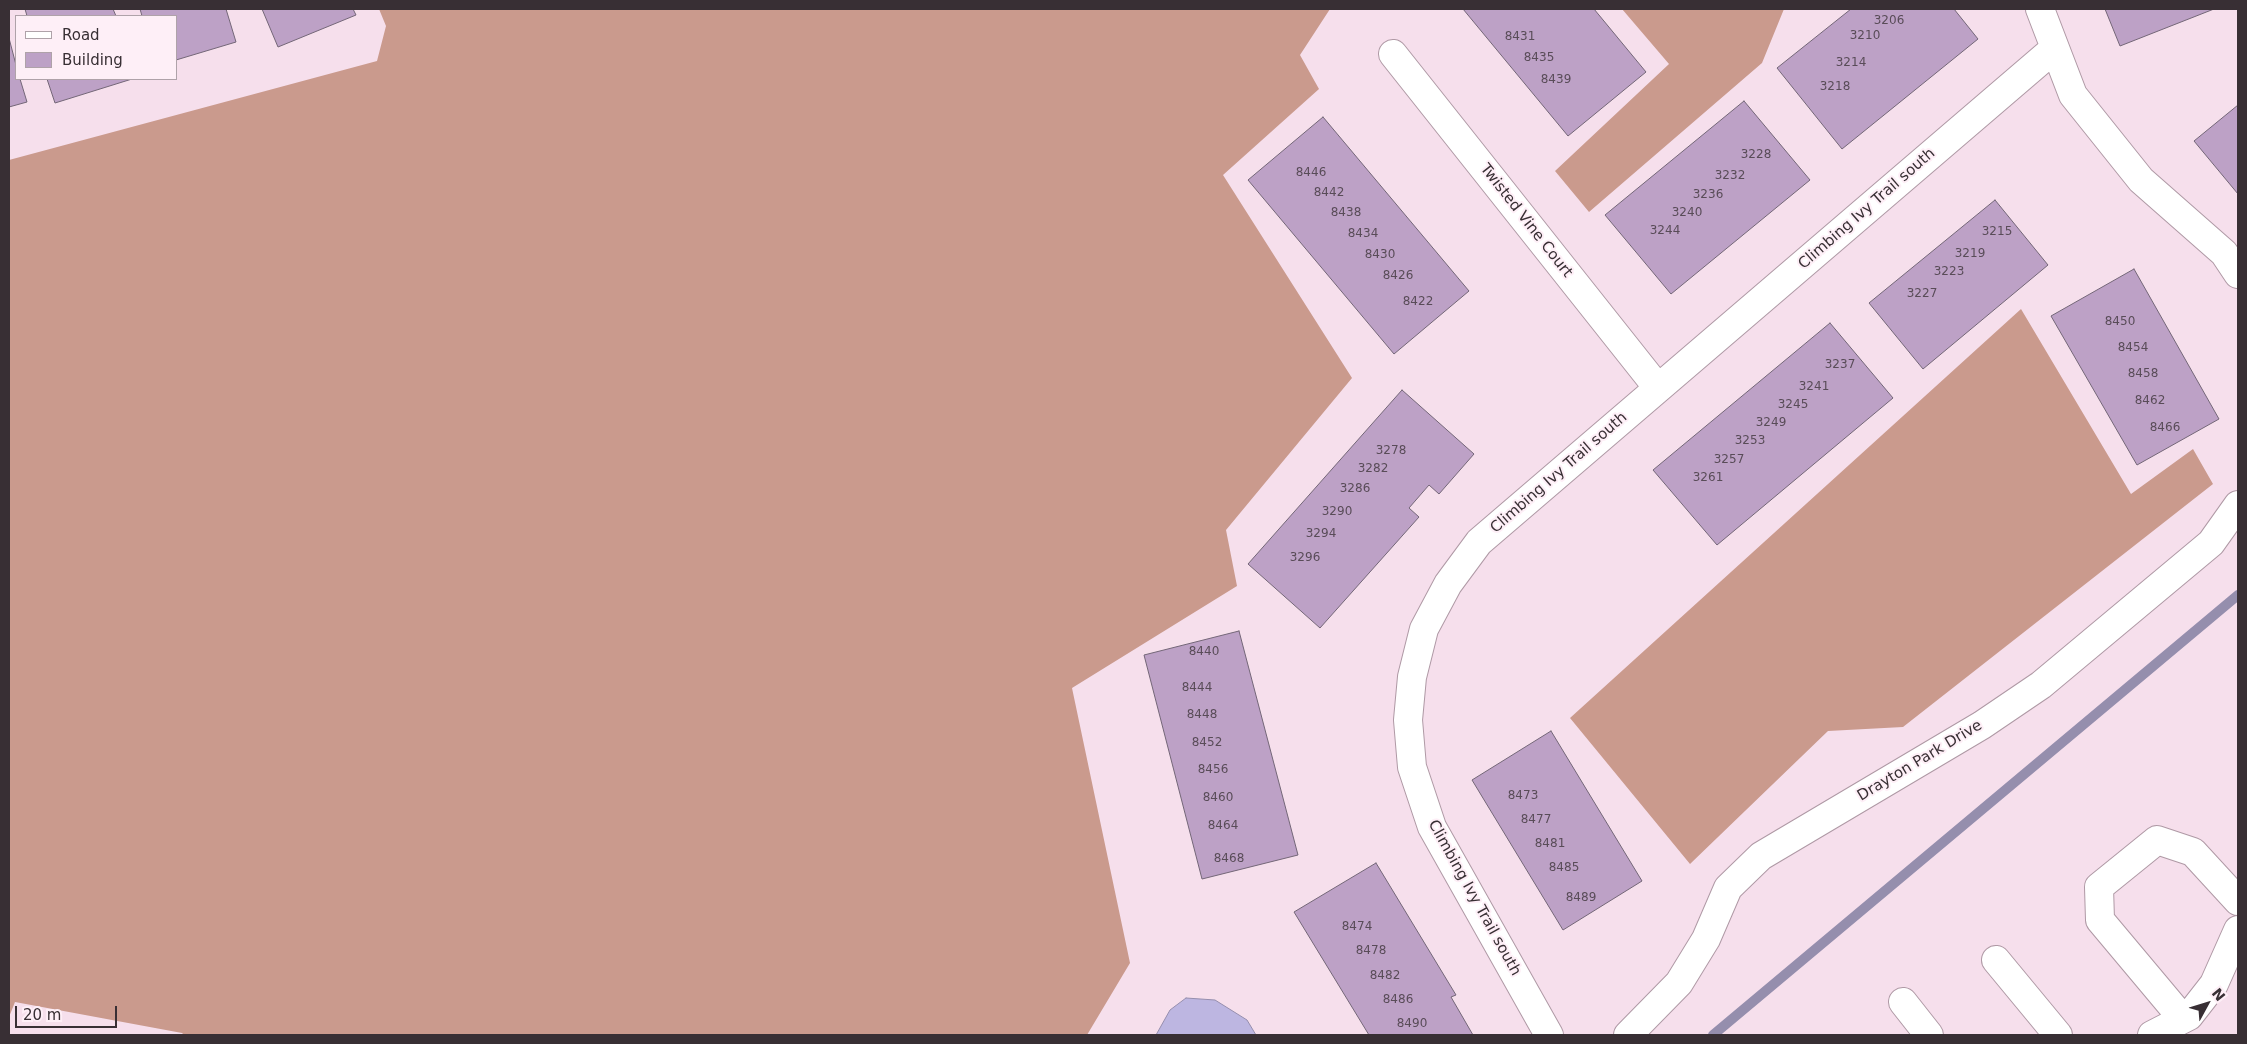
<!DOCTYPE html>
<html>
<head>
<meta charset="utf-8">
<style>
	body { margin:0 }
	#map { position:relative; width:2247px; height:1044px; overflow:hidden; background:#f6dfec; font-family:"DejaVu Sans",sans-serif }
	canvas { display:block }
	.frame { position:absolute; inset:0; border:10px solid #382f34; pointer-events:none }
	.legend { position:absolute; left:15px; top:15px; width:162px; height:65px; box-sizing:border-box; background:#feeff7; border:1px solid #afa2a9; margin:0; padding:6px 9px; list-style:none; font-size:15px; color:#382f34 }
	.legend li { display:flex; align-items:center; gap:10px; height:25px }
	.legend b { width:25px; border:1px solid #afa2a9 }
	.north { position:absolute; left:2182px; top:979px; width:50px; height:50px; -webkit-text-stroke:4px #feeff7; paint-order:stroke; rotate:51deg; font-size:14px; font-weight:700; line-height:20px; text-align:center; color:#382f34 }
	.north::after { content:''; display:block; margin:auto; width:18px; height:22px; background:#382f34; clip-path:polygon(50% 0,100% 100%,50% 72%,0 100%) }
	.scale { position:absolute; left:15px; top:1006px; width:102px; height:22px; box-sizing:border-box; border:2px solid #382f34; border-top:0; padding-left:6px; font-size:15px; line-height:18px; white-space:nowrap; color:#382f34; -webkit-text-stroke:4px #feeff7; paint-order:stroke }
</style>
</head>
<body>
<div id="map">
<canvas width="2247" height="1044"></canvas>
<div class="frame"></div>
<ul class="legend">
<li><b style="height:6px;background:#fff"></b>Road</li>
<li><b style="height:14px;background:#bda1c6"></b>Building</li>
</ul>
<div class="north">N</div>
<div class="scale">20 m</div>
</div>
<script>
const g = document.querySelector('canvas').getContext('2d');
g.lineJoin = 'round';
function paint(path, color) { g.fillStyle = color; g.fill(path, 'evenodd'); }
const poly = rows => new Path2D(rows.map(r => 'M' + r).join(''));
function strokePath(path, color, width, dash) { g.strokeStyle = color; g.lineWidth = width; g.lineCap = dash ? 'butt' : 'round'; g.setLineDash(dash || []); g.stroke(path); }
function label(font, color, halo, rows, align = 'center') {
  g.font = font + ' "DejaVu Sans",sans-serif'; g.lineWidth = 4; g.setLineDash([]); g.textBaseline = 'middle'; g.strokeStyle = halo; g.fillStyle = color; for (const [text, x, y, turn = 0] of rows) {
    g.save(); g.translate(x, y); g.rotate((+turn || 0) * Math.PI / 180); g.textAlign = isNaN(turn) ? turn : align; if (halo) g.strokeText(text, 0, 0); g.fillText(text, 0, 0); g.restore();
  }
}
const forest = poly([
	[379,9,1330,9,1300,55,1319,89,1223,175,1352,378,1226,530,1237,586,1072,688,1130,963,1087,1035,184,1035,182,1033,15,1002,9,1017,9,160,377,61,386,26],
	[1622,9,1784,9,1762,63,1589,212,1555,171,1669,64],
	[2021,309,2131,494,2193,449,2213,484,1903,727,1828,731,1690,864,1570,718]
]);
const water = poly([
	[1186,998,1215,1000,1247,1020,1256,1035,1156,1035,1170,1010,1186,998]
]);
const stream = poly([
	[1713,1035,2238,595]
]);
const building = poly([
	[25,9,113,9,116,16,27,16,25,9],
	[140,9,226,9,236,42,176,60,176,16,142,16,140,9],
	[262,9,353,9,356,15,278,47,262,9],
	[1463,9,1594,9,1646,72,1568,136,1463,9],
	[1851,9,1954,9,1978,39,1842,149,1777,68,1851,9],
	[2105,9,2214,9,2120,46,2105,9],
	[9,38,16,65,16,79,20,79,27,102,9,107,9,38],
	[47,79,132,79,55,103,47,79],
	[1744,101,1810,180,1671,294,1605,215,1744,101],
	[2238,105,2238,194,2194,141,2238,105],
	[1323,117,1469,291,1394,354,1248,180,1323,117],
	[1995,200,2048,265,1923,369,1869,303,1995,200],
	[2134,269,2219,419,2137,465,2051,316,2134,269],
	[1830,323,1893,398,1717,545,1653,470,1830,323],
	[1402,390,1474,454,1439,494,1429,485,1409,508,1419,517,1320,628,1248,564,1402,390],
	[1239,631,1298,855,1202,879,1144,655,1239,631],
	[1551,731,1642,881,1563,930,1472,780,1551,731],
	[1376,863,1456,995,1451,997,1473,1035,1369,1035,1294,912,1376,863]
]);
const minor = poly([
	[2040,9,2073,95,2141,180,2224,253,2238,274],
	[1393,54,1658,388],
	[1996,960,2058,1035],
	[1903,1002,1929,1035],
	[2183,1019,2100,920,2099,887,2157,840,2193,852,2238,901],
	[1549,1035,1432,827,1412,767,1408,720,1412,677,1424,629,1448,584,1479,542,2054,49],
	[1628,1035,1679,983,1706,939,1728,888,1761,856,1982,725,2041,685,2211,543,2238,505],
	[2152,1035,2189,1016,2214,984,2238,930]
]);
const numberNames = [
	["3206",1889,21],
	["3210",1865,36],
	["8431",1520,37],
	["8435",1539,58],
	["3214",1851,63],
	["8439",1556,80],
	["3218",1835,87],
	["3228",1756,155],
	["8446",1311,173],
	["3232",1730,176],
	["8442",1329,193],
	["3236",1708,195],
	["8438",1346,213],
	["3240",1687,213],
	["3244",1665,231],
	["3215",1997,232],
	["8434",1363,234],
	["3219",1970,254],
	["8430",1380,255],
	["3223",1949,272],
	["8426",1398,276],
	["3227",1922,294],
	["8422",1418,302],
	["8450",2120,322],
	["8454",2133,348],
	["3237",1840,365],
	["8458",2143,374],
	["3241",1814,387],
	["8462",2150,401],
	["3245",1793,405],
	["3249",1771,423],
	["8466",2165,428],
	["3253",1750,441],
	["3278",1391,451],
	["3257",1729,460],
	["3282",1373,469],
	["3261",1708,478],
	["3286",1355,489],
	["3290",1337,512],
	["3294",1321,534],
	["3296",1305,558],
	["8440",1204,652],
	["8444",1197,688],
	["8448",1202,715],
	["8452",1207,743],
	["8456",1213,770],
	["8473",1523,796],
	["8460",1218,798],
	["8477",1536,820],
	["8464",1223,826],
	["8481",1550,844],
	["8468",1229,859],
	["8485",1564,868],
	["8489",1581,898],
	["8474",1357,927],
	["8478",1371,951],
	["8482",1385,976],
	["8486",1398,1000],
	["8490",1412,1024]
];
const streetNames = [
	["Climbing Ivy Trail south",1867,209,-41],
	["Twisted Vine Court",1526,221,52],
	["Climbing Ivy Trail south",1559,473,-41],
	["Drayton Park Drive",1920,761,-31],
	["Climbing Ivy Trail south",1474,898,61]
];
paint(forest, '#ca9a8d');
paint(water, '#bdb6e1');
strokePath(water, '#958ead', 1);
strokePath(stream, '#958ead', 10);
paint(building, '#bda1c6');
strokePath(building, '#736677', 1);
strokePath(minor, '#af99a5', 30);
strokePath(minor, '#fff', 28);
label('12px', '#594c58', null, numberNames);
label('15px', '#382f34', '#feeff7', streetNames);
</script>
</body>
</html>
